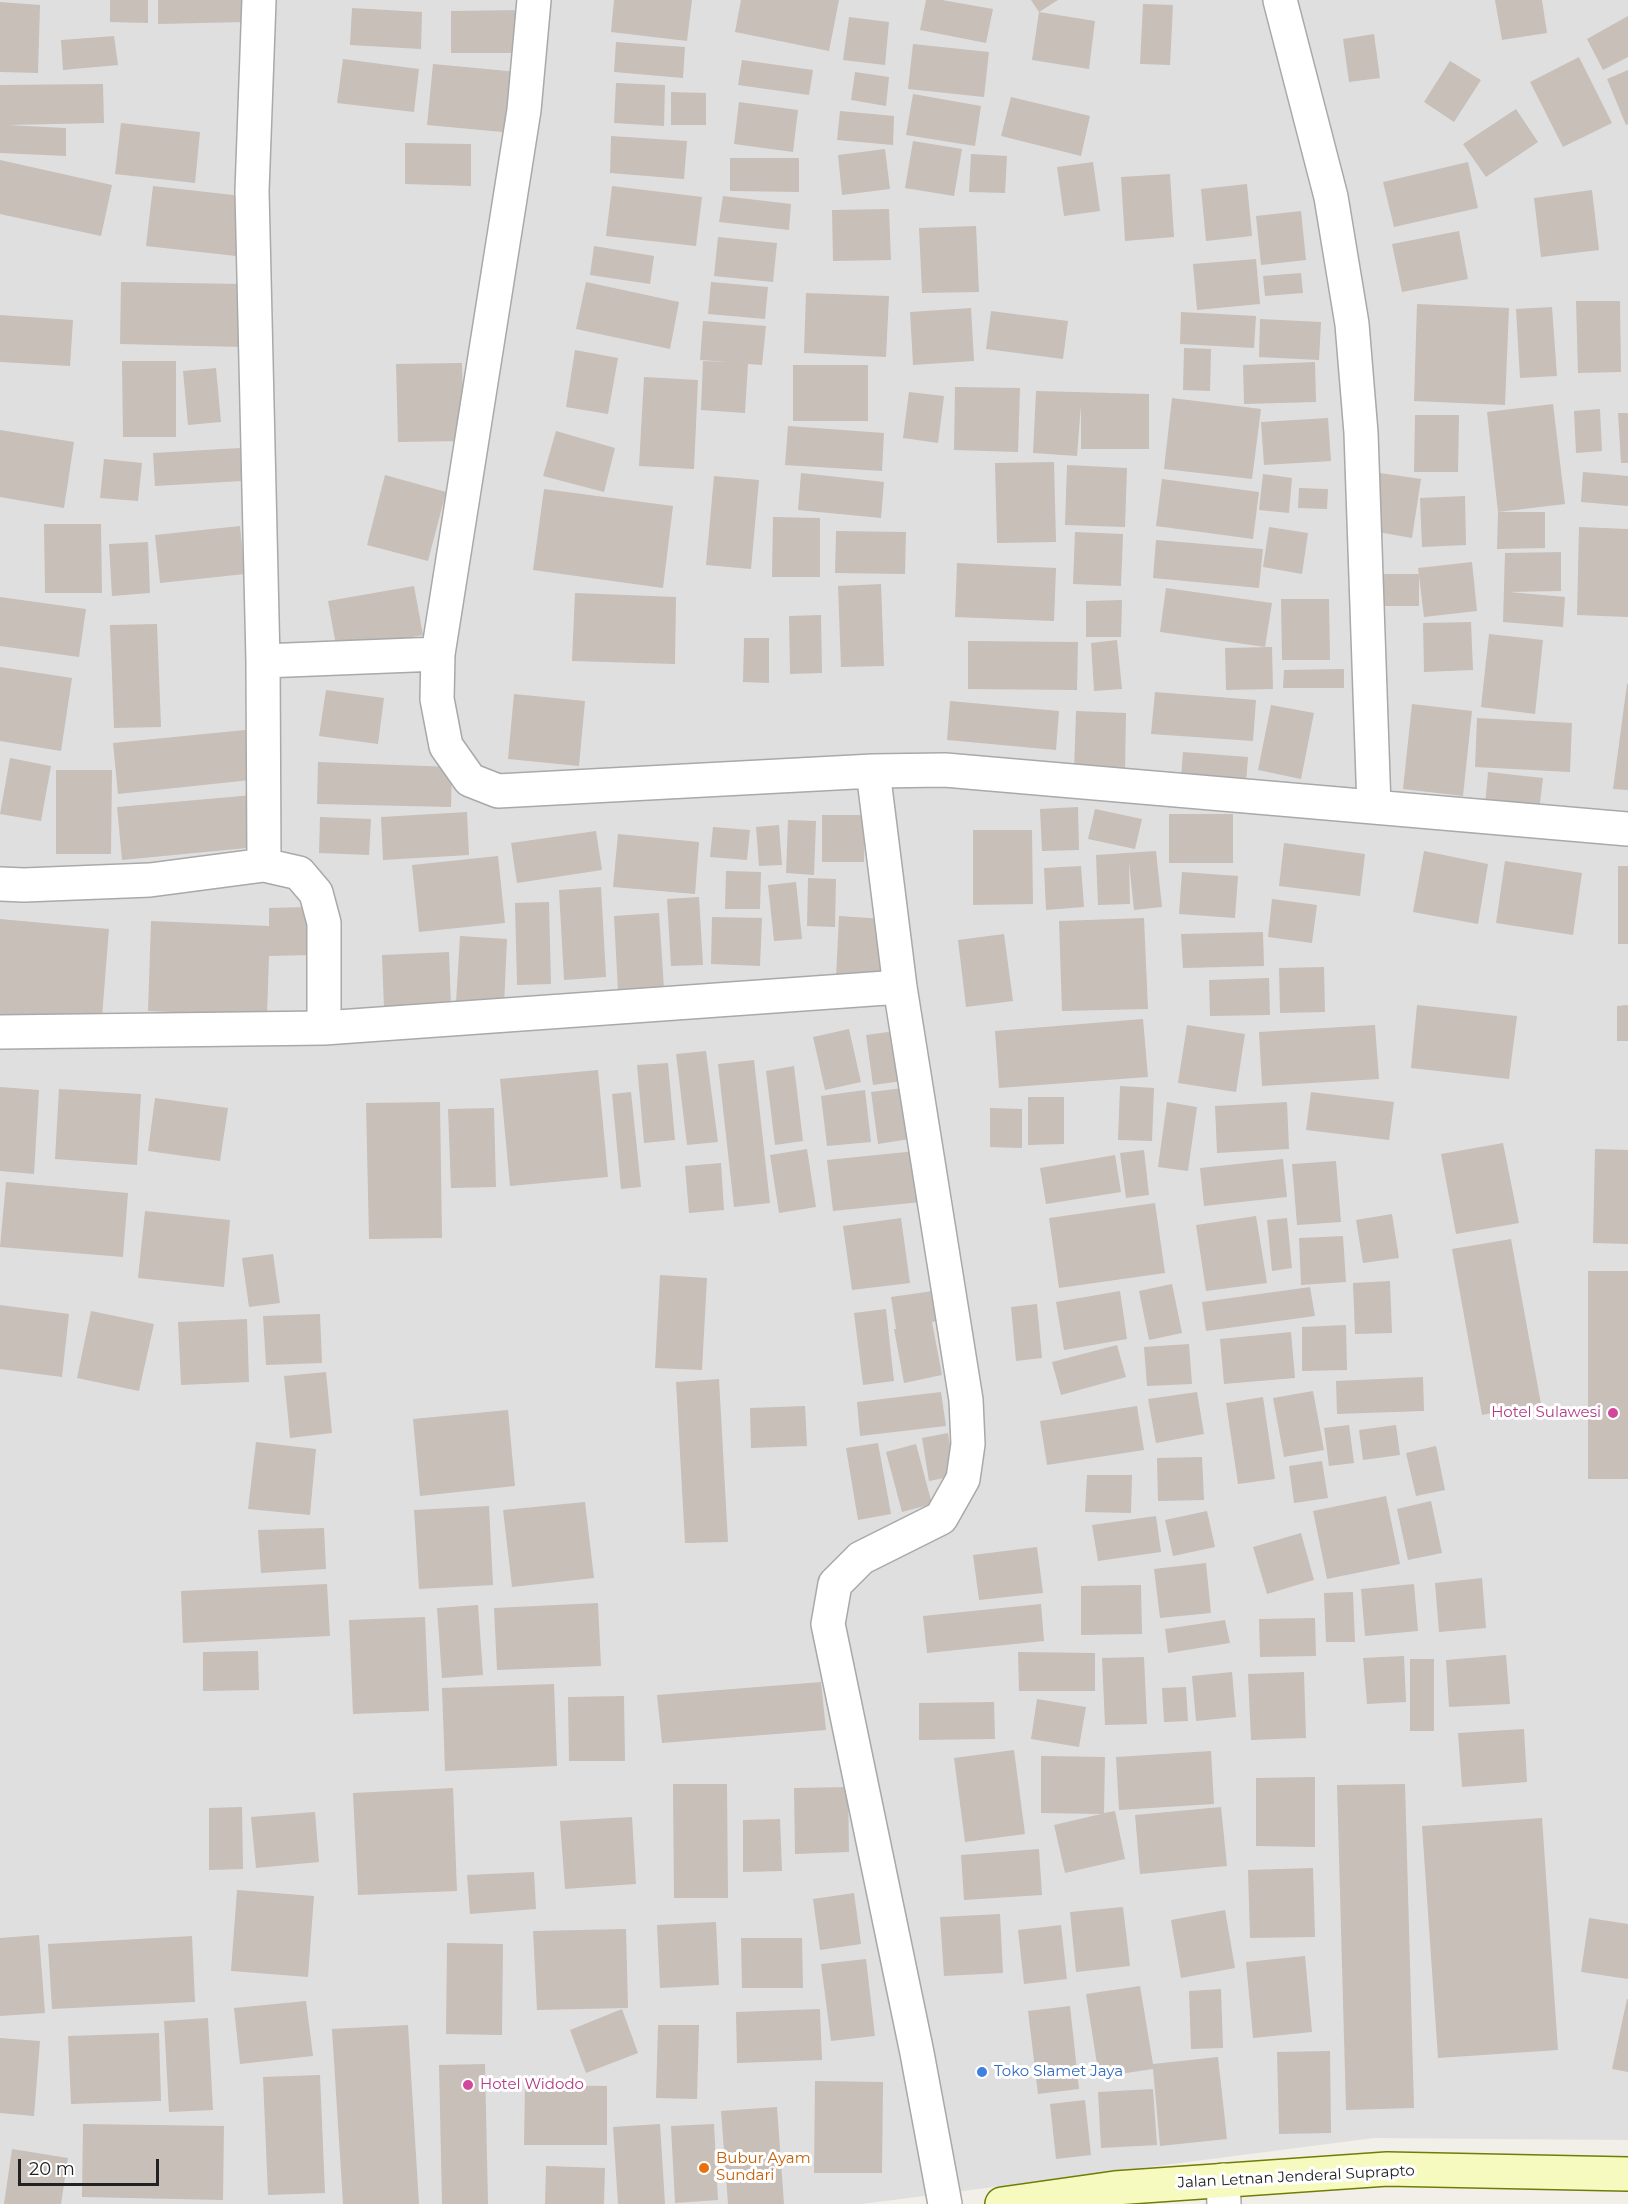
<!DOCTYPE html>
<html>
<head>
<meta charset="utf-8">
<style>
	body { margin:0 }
	#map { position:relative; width:1628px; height:2204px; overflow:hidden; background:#f2efe9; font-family:Montserrat,sans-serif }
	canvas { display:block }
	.scale { position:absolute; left:18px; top:2159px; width:141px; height:27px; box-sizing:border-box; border:3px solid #222; border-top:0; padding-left:8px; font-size:18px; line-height:21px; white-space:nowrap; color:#222; -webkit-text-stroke:4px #fff; paint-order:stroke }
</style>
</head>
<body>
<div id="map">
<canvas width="1628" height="2204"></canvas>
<div class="scale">20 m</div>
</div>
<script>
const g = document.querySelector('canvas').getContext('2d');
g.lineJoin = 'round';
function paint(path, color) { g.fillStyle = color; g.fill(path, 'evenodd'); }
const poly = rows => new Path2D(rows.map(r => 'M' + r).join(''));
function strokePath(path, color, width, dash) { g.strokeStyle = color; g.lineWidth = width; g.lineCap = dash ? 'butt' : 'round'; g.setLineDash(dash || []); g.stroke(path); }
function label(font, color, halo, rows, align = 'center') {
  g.font = font + ' Montserrat,sans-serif'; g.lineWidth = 6; g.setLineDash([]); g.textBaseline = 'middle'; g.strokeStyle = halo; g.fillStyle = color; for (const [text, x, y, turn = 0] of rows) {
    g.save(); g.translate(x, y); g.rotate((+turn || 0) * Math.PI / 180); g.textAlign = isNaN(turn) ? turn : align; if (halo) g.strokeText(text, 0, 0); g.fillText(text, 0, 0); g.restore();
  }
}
const residential = poly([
	[0,0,1628,0,1628,2140,1374,2138,862,2204,0,2204]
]);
const building = poly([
	[110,0,148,0,148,23,110,22],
	[158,0,243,0,244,22,158,24],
	[614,0,692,0,687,41,611,32],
	[741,0,839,0,829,51,735,32],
	[926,0,942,0,993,9,986,43,920,30],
	[1031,0,1058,0,1039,12],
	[1495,0,1542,0,1547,33,1502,40],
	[0,2,40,5,38,73,0,72],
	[1143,4,1173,5,1170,65,1140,64],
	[352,8,422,12,421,49,350,45],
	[526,10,526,53,451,53,451,11],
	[1039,12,1095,21,1089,69,1032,60],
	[1628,16,1628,57,1603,70,1587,39],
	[849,17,889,22,885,65,843,60],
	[1374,34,1380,78,1349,82,1343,39],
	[114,36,118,65,63,70,61,40],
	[616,42,685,47,683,78,614,72],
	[913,44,989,52,984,97,908,89],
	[1579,57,1612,123,1563,147,1530,82],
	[343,59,419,69,414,112,337,103],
	[742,60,813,70,809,95,738,85],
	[1450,61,1481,80,1454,122,1424,102],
	[433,64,518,72,513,133,427,125],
	[1628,70,1628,124,1626,125,1607,79],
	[855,72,889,77,886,106,851,100],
	[616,83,665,85,664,126,614,123],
	[103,84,104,123,7,125,66,128,66,156,0,153,0,85],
	[671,92,706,93,706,125,671,125],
	[913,94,981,106,975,146,906,135],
	[1011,97,1090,116,1081,156,1001,136],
	[739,102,798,110,793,152,734,144],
	[1516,109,1538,142,1486,177,1463,144],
	[840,111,894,116,893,145,837,140],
	[121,123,200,132,195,183,115,174],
	[611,136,687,141,684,179,610,173],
	[913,141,962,149,954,196,905,188],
	[405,143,471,144,471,186,405,184],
	[885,149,890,189,842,195,838,155],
	[971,154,1007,156,1005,193,969,192],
	[730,158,799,158,799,192,730,191],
	[0,160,112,185,101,236,0,214],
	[1093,162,1100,211,1064,216,1057,167],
	[1468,162,1478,208,1394,227,1383,182],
	[1170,174,1174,237,1125,241,1121,177],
	[1247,184,1252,236,1206,241,1201,189],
	[153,186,242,196,236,256,146,246],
	[612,186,702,197,696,246,606,236],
	[1592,190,1599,250,1541,257,1534,198],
	[723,196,791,204,789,230,719,222],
	[889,209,891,260,833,261,832,210],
	[1301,211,1306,260,1261,265,1256,216],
	[976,226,979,292,922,293,919,228],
	[1459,231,1468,279,1402,292,1392,244],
	[718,237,777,243,773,282,714,276],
	[594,246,654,256,650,284,590,275],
	[1256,259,1260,304,1197,310,1193,264],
	[1301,273,1303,293,1265,296,1263,276],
	[121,282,243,284,242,347,120,344],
	[586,282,679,302,670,349,576,329],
	[711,282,768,287,765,319,708,314],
	[806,293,889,296,886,357,804,353],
	[1576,301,1620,301,1621,372,1578,373],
	[1417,304,1509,308,1505,405,1414,401],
	[1552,307,1557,376,1520,378,1516,309],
	[971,308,974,361,913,365,910,312],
	[991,311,1068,321,1063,359,986,349],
	[1181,312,1256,316,1254,348,1180,344],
	[0,315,73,320,70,366,0,362],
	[1260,319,1321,322,1319,360,1259,357],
	[703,321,766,326,762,365,748,364,745,413,701,410,703,361,729,362,700,360],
	[1184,348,1211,349,1210,391,1183,390],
	[575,350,618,358,608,414,566,407],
	[122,361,176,361,176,437,123,437],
	[1315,362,1316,402,1244,404,1243,365],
	[462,363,464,441,398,442,396,364],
	[793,365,868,365,868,421,793,421],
	[216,368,221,422,188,425,183,371],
	[644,377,698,380,694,469,639,466],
	[955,387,1020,388,1018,452,954,450],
	[1036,391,1149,394,1149,449,1081,449,1081,405,1077,456,1033,453],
	[909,392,944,396,938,443,903,438],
	[1172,398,1261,409,1252,479,1164,469],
	[1553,404,1565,504,1498,512,1487,412],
	[1600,409,1602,451,1576,453,1574,411],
	[1618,413,1628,413,1628,463,1621,463],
	[1415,415,1459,415,1458,472,1414,472],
	[1328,418,1331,461,1264,465,1261,422],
	[788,426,884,433,882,471,785,465],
	[0,430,74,442,64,508,0,497],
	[556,431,615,448,604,492,543,476],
	[240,448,243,481,155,486,153,453],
	[104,459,142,463,138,501,100,498],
	[1054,462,1056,542,997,543,995,463],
	[1067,465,1127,468,1125,527,1065,525],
	[1583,472,1628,476,1628,506,1581,502],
	[801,473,884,482,881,518,798,510],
	[1380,473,1421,479,1412,538,1372,531],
	[1263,474,1292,478,1289,513,1259,510],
	[385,475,446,492,428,561,367,545],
	[714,476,759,480,751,569,706,565],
	[1162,479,1259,492,1253,539,1156,526],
	[1299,488,1328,489,1327,509,1298,508],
	[544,489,673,506,663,588,533,570],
	[1465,496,1466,545,1422,547,1420,498],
	[1498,512,1545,512,1545,548,1497,549],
	[773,517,820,518,820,577,772,577],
	[44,524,101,524,102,593,45,593],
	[240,526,245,574,160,583,155,535],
	[1269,527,1308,533,1302,574,1263,567],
	[1579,527,1628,529,1628,617,1577,615],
	[836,531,906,532,905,574,835,573],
	[1075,532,1123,534,1121,586,1073,584],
	[1156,540,1263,549,1259,588,1153,578],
	[148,542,150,593,112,596,109,544],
	[1561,552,1561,591,1509,592,1565,597,1563,627,1503,622,1505,553],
	[1472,562,1477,611,1424,617,1418,568],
	[957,563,1056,568,1054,621,955,617],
	[1380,574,1419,574,1419,606,1381,606],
	[881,584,884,666,841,667,838,586],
	[414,586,423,635,337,651,328,601],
	[1166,588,1272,603,1265,647,1160,632],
	[575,593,676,597,675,664,572,661],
	[0,597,86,609,79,657,0,646],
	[1281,599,1329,599,1330,660,1282,660],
	[1122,600,1121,637,1086,637,1086,601],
	[821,615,822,673,790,674,789,616],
	[1471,622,1473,670,1424,672,1423,623],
	[157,624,161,727,114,728,110,625],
	[1489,634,1543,640,1535,714,1481,707],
	[744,638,769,638,769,683,743,682],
	[1117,640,1122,689,1094,691,1091,643],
	[968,641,1078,642,1077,690,968,689],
	[1272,647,1273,689,1226,690,1225,648],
	[0,667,72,678,61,751,0,741],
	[1344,669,1344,688,1283,688,1284,670],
	[1627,684,1628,684,1628,790,1613,789],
	[326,690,384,698,378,744,319,736],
	[1155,692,1256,700,1253,741,1151,734],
	[514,694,585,701,579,766,508,759],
	[950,701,1059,711,1056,750,947,740],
	[1412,704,1472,711,1463,796,1403,789],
	[1271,705,1314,713,1301,779,1258,770],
	[1076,711,1126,713,1125,773,1074,772],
	[1477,718,1572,723,1570,772,1475,767],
	[255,729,260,779,118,794,113,743],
	[1183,752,1248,757,1246,783,1181,778],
	[10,758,51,766,41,821,0,814],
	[318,762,452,767,451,807,317,804],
	[56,770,112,770,111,854,56,854],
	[1488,772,1543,778,1539,811,1485,806],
	[253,795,257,847,122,860,117,807],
	[1078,807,1079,850,1042,851,1040,809],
	[1095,809,1142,819,1135,849,1088,839],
	[467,812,469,855,383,860,381,817],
	[1169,814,1233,814,1233,863,1169,863],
	[822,815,865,815,864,862,822,862],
	[320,817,371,819,369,855,319,853],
	[788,820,816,821,814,875,786,873],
	[779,825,782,865,759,866,756,827],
	[713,827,750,830,747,860,710,857],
	[973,830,1032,830,1033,904,973,905],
	[596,831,602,870,517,883,511,843],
	[618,834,699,842,695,894,613,887],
	[1284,843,1365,854,1360,896,1279,886],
	[1156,851,1162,907,1134,910,1129,862,1130,904,1098,905,1096,855],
	[1424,851,1488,864,1478,924,1413,912],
	[498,856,505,923,419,932,412,865],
	[1505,861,1582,873,1573,935,1496,923],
	[1081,866,1084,907,1046,910,1044,868],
	[1618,866,1628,866,1628,944,1618,944],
	[726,871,761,872,760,909,725,909],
	[1182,872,1238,876,1235,918,1179,914],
	[808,878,836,879,835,927,807,926],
	[796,882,802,939,774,941,768,885],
	[601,887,606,977,564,980,559,890],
	[699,897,703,965,671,966,667,899],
	[1272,899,1317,905,1312,943,1268,937],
	[549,902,551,984,517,985,515,903],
	[308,907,310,955,269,956,267,1016,148,1011,151,921,269,926,269,908],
	[659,913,664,989,618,991,614,916],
	[839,916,884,919,881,981,836,978],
	[712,917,762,918,760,966,711,964],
	[1144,918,1148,1009,1062,1011,1059,921],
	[0,919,109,929,101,1029,0,1019],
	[1263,932,1264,966,1183,968,1181,934],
	[1004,934,1013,1001,966,1007,958,940],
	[460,936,507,939,504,1006,456,1003],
	[449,952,451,1006,384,1008,382,955],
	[1324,967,1325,1012,1280,1013,1279,968],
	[1269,978,1270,1015,1210,1016,1209,980],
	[1417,1005,1517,1016,1509,1079,1411,1068],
	[1628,1005,1628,1041,1617,1041,1617,1006],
	[1143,1019,1148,1077,999,1088,995,1031],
	[1187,1025,1245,1034,1236,1092,1178,1083],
	[1375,1025,1379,1079,1262,1086,1259,1032],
	[849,1029,861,1082,825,1090,813,1037],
	[903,1030,910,1080,873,1085,866,1035],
	[706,1051,718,1142,687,1145,676,1054],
	[754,1060,770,1203,734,1207,718,1064],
	[668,1063,675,1140,644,1143,637,1065],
	[794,1066,803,1141,775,1145,766,1071],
	[598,1070,608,1177,510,1186,500,1079],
	[1120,1086,1154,1088,1152,1141,1118,1140],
	[0,1087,39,1090,34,1174,0,1171],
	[903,1088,910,1139,878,1144,871,1092],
	[59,1089,141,1094,137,1165,55,1159],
	[865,1090,871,1142,827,1146,821,1096],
	[631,1092,641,1187,621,1189,612,1094],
	[1311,1092,1394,1102,1389,1140,1306,1130],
	[1028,1097,1064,1097,1064,1144,1028,1145],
	[155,1098,228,1108,220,1161,148,1151],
	[440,1102,442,1238,369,1239,366,1103],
	[1167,1102,1197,1107,1188,1171,1158,1167],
	[1287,1102,1289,1149,1217,1153,1215,1106],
	[494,1108,496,1187,451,1188,448,1109],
	[990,1108,1022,1109,1022,1148,990,1147],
	[1503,1143,1519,1223,1456,1234,1441,1154],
	[807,1149,816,1207,779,1213,770,1155],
	[1595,1149,1628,1150,1628,1244,1593,1243],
	[1144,1150,1149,1195,1126,1198,1120,1153],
	[916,1151,921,1202,833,1211,827,1160],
	[1115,1155,1121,1192,1046,1204,1040,1168],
	[1283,1159,1287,1197,1204,1206,1200,1168],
	[1336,1161,1341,1222,1297,1225,1292,1164],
	[721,1163,724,1210,689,1213,685,1166],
	[6,1182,128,1193,123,1257,0,1247],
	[1155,1203,1165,1273,1059,1288,1049,1218],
	[145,1211,230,1220,224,1287,138,1278],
	[1392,1214,1399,1258,1363,1263,1356,1220],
	[1256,1216,1267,1283,1206,1291,1196,1225],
	[901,1218,910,1283,852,1290,843,1226],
	[1287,1218,1292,1268,1272,1271,1267,1220],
	[1343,1236,1346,1282,1301,1285,1299,1238],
	[1511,1239,1541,1404,1482,1415,1452,1249],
	[273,1254,280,1303,249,1307,242,1258],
	[1588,1271,1628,1271,1628,1479,1588,1479],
	[660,1275,707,1278,702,1370,655,1368],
	[1390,1281,1392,1333,1355,1334,1353,1283],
	[1172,1284,1182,1333,1149,1340,1139,1291],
	[1310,1287,1315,1316,1206,1331,1202,1302],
	[933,1291,938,1321,932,1322,942,1375,904,1383,894,1329,896,1329,891,1297],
	[1120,1291,1127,1339,1064,1350,1056,1302],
	[1037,1304,1042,1358,1016,1361,1011,1307],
	[0,1305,69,1314,62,1377,0,1369],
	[886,1309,894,1381,863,1385,854,1313],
	[91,1311,154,1324,139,1391,77,1378],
	[320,1314,322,1363,266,1365,263,1316],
	[247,1319,249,1382,181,1385,178,1322],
	[1346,1325,1347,1370,1302,1371,1302,1327],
	[1291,1332,1295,1378,1224,1384,1220,1339],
	[1189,1344,1192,1384,1147,1386,1144,1347],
	[1117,1345,1126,1377,1061,1395,1052,1362],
	[326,1372,332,1433,290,1438,284,1376],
	[1423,1377,1424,1411,1337,1414,1336,1381],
	[719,1379,728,1542,685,1543,676,1382],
	[1313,1391,1324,1450,1284,1457,1273,1398],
	[941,1392,946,1426,860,1436,857,1402],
	[1197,1392,1204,1434,1156,1443,1148,1399],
	[1263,1397,1275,1479,1238,1484,1226,1403],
	[805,1406,807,1446,751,1448,750,1408],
	[1137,1406,1144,1450,1047,1465,1040,1421],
	[508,1410,515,1486,420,1496,413,1419],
	[1349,1425,1354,1463,1329,1466,1324,1428],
	[1396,1425,1400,1455,1363,1460,1359,1430],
	[948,1433,955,1476,929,1481,922,1438],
	[256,1442,316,1449,310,1515,248,1509],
	[878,1443,891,1514,858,1520,846,1448],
	[916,1444,932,1504,902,1512,886,1452],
	[1436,1446,1445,1490,1416,1496,1406,1453],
	[1202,1457,1204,1500,1158,1501,1157,1458],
	[1322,1461,1328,1498,1294,1503,1289,1466],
	[1087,1475,1132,1475,1131,1513,1085,1512],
	[1386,1496,1400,1564,1327,1579,1313,1511],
	[1431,1501,1442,1553,1408,1560,1397,1509],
	[585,1502,594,1578,512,1587,503,1510],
	[489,1506,493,1585,419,1589,414,1510],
	[1207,1511,1215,1547,1173,1556,1165,1520],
	[1156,1516,1161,1552,1098,1561,1092,1525],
	[324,1528,326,1569,261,1573,258,1530],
	[1301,1533,1314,1580,1267,1594,1253,1547],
	[1037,1547,1043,1593,979,1600,973,1555],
	[1206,1563,1211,1613,1160,1618,1154,1569],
	[1482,1578,1486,1628,1439,1632,1435,1583],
	[327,1584,330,1636,183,1643,181,1591],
	[1414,1584,1418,1631,1365,1636,1361,1589],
	[1141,1585,1142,1634,1081,1635,1081,1586],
	[1353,1592,1355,1642,1326,1642,1324,1593],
	[598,1603,601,1666,497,1670,494,1608],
	[1041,1604,1044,1641,927,1653,923,1616],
	[478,1605,483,1675,442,1678,437,1608],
	[425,1617,429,1711,353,1714,349,1620],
	[1315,1618,1316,1656,1260,1657,1259,1619],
	[1225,1620,1230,1643,1168,1653,1165,1629],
	[258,1651,259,1690,203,1691,203,1652],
	[1018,1652,1095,1653,1095,1691,1019,1691],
	[1506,1655,1510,1704,1449,1707,1446,1660],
	[1404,1656,1406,1702,1367,1704,1363,1658],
	[1144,1657,1147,1724,1105,1725,1102,1658],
	[1410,1659,1434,1659,1434,1731,1410,1731],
	[1232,1672,1236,1717,1196,1721,1192,1676],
	[1304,1672,1306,1738,1251,1740,1248,1674],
	[821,1682,826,1730,662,1743,657,1695],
	[554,1684,557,1766,445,1771,442,1688],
	[1186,1687,1188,1721,1164,1722,1162,1688],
	[624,1696,625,1761,569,1761,568,1697],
	[1037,1699,1086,1707,1079,1747,1031,1739],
	[994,1702,995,1739,919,1740,919,1703],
	[1524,1729,1527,1782,1462,1787,1458,1733],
	[1014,1750,1025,1834,965,1842,954,1758],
	[1211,1751,1214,1804,1119,1810,1116,1757],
	[1041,1756,1105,1757,1104,1813,1115,1811,1125,1859,1065,1873,1054,1825,1101,1814,1041,1813],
	[1315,1777,1315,1847,1256,1846,1256,1778],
	[673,1784,727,1784,728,1898,674,1898],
	[1405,1784,1414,2108,1346,2110,1337,1785],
	[848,1787,849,1852,795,1854,794,1788],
	[453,1788,457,1891,358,1895,353,1793],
	[242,1807,243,1869,209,1870,209,1808],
	[1221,1807,1227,1866,1140,1874,1135,1815],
	[315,1812,319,1862,256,1868,251,1817],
	[632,1817,636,1884,565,1889,560,1821],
	[1542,1818,1558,2050,1438,2058,1422,1826],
	[780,1819,782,1871,743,1872,743,1820],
	[1039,1849,1042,1895,964,1900,961,1855],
	[1313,1868,1315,1937,1250,1938,1248,1870],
	[534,1872,536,1909,470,1914,467,1875],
	[237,1890,314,1896,308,1977,231,1971],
	[854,1893,861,1944,820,1950,813,1899],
	[1123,1907,1130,1966,1076,1972,1070,1912],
	[1225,1910,1235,1968,1181,1978,1171,1920],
	[1000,1914,1003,1973,944,1976,940,1917],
	[1589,1918,1628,1924,1628,1979,1581,1972],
	[716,1922,719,1985,660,1988,657,1925],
	[1061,1925,1067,1979,1024,1984,1018,1930],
	[626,1929,628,2008,537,2010,533,1931],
	[39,1935,45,2013,0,2016,0,1938],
	[192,1936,195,2002,52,2009,48,1944],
	[741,1938,802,1938,803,1988,742,1988],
	[447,1943,503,1944,502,2035,446,2034],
	[1305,1956,1312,2032,1253,2038,1246,1962],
	[866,1959,875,2036,831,2041,821,1964],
	[1140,1986,1153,2064,1218,2057,1227,2139,1160,2146,1153,2069,1099,2077,1086,1994],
	[1221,1989,1223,2048,1191,2049,1189,1991],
	[1627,1999,1628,1999,1628,2072,1612,2069],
	[306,2001,313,2056,240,2064,234,2008],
	[1070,2006,1079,2089,1038,2094,1028,2011],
	[622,2009,638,2053,586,2073,570,2030],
	[820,2009,822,2060,737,2063,736,2012],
	[208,2018,213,2110,169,2112,164,2021],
	[408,2025,419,2204,343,2204,332,2029],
	[658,2025,699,2025,697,2099,656,2098],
	[159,2033,161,2101,71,2104,68,2036],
	[0,2038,40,2041,34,2116,0,2113],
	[1330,2051,1331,2133,1279,2134,1277,2052],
	[485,2064,488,2204,442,2204,439,2065],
	[320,2075,325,2193,268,2195,263,2077],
	[815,2081,883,2082,882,2173,814,2173],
	[525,2085,607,2086,607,2145,524,2145],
	[1153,2089,1157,2145,1101,2148,1098,2092],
	[1085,2100,1091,2155,1056,2159,1050,2104],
	[777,2107,784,2204,728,2204,721,2111],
	[83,2124,224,2126,223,2200,82,2197],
	[660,2124,665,2204,618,2204,613,2127],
	[714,2124,718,2200,675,2203,671,2126],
	[12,2149,68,2158,61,2204,4,2204],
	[546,2166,605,2168,604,2204,545,2204]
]);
const street = poly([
	[259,0,252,191,263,661,438,654],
	[534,0,524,110,438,654,437,699,446,746,470,780,498,791,873,771,900,987,966,1400,968,1444,963,1479,941,1518,861,1558,835,1584,828,1624,917,2053,945,2204],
	[1280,0,1331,197,1352,324,1361,433,1374,807],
	[263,661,264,865],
	[873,771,945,770,1628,829],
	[0,884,24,885,150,880,264,865,299,873,316,893,324,923,324,1028],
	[0,1032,324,1028,900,987],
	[1223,2180,1224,2204]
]);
const secondary = poly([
	[1002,2204,1115,2188,1387,2169,1628,2174]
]);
const markers = [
	[1613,1413,6,"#d1479c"],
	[982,2072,6,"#3f7fe0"],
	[468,2085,6,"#d1479c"],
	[704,2168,6,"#e8710a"]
];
const hotelNames = [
	["Hotel Sulawesi",1601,1413],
	["Hotel Widodo",480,2085,"left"]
];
const shopNames = [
	["Toko Slamet Jaya",994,2072]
];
const foodNames = [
	["Bubur Ayam",716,2159],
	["Sundari",716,2176]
];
const streetNames = [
	["Jalan Letnan Jenderal Suprapto",1296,2177,-3]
];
paint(residential, '#e0dfdf');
paint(building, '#c7bfb8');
strokePath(street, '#a9a9a9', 36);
strokePath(secondary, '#707d05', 36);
strokePath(street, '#fff', 33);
strokePath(secondary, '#f7fabf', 33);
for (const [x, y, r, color] of markers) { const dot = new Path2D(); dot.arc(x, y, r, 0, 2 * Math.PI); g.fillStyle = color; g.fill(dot); strokePath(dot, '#fff', 2); }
label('15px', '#b23c85', '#fff', hotelNames, 'right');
label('15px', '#366cbe', '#fff', shopNames, 'left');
label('15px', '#c56008', '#fff', foodNames, 'left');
label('15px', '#222', '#fff', streetNames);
</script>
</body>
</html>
